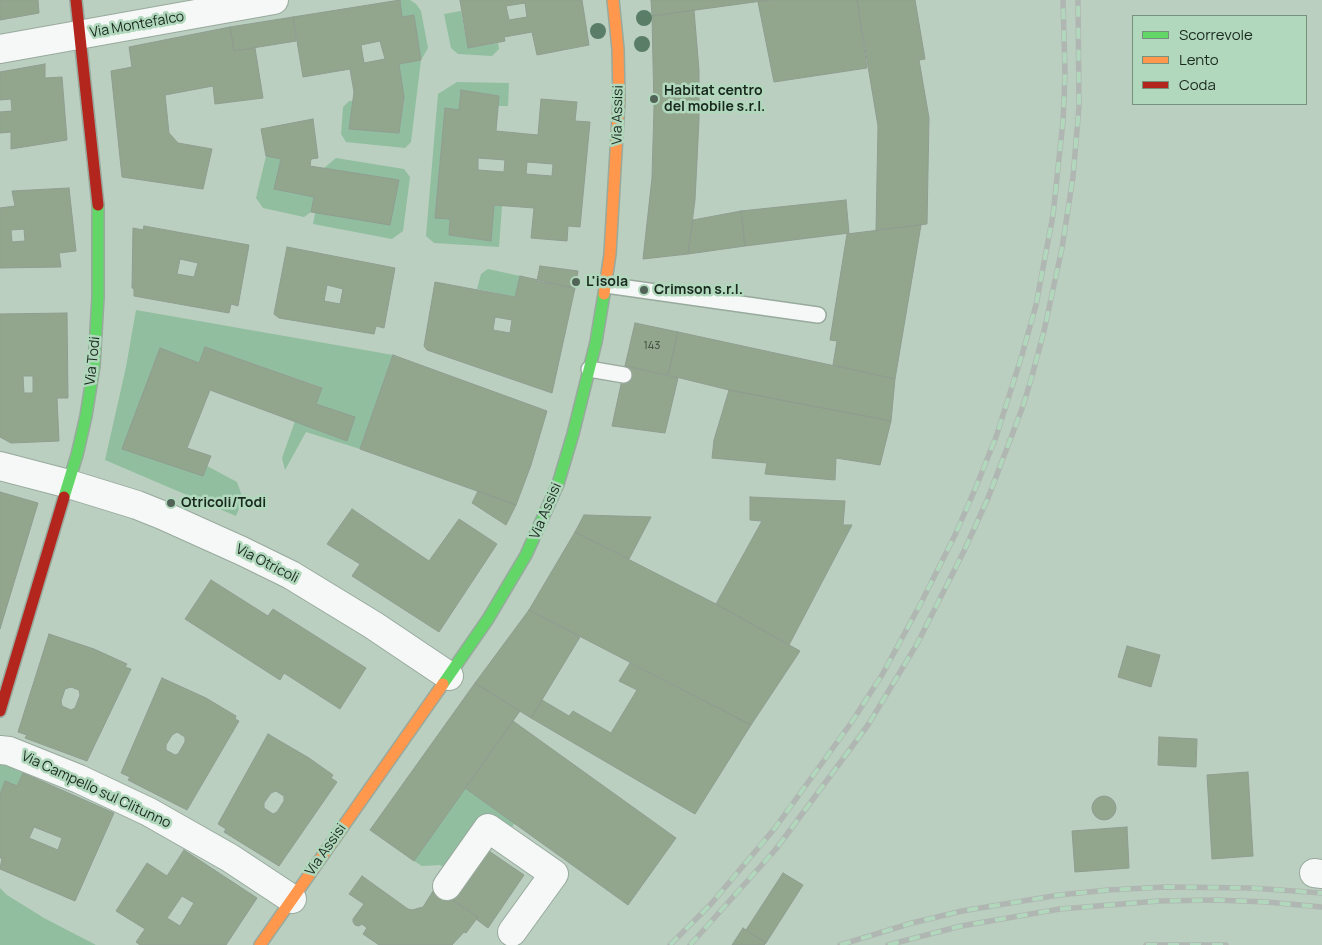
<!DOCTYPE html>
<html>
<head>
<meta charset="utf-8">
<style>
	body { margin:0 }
	#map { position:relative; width:1322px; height:945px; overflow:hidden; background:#bacfc0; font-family:Manrope,sans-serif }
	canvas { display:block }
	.legend { position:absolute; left:1132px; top:15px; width:175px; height:90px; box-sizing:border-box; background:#b1d8bc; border:1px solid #75927d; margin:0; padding:6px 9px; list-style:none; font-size:15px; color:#1a291f }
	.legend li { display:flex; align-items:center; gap:10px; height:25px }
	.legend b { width:25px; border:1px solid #75927d }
</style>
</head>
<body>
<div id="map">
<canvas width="1322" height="945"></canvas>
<ul class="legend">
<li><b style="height:6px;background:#63d668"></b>Scorrevole</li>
<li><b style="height:6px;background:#ff974d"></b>Lento</li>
<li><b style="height:6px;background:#b3261e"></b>Coda</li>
</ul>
</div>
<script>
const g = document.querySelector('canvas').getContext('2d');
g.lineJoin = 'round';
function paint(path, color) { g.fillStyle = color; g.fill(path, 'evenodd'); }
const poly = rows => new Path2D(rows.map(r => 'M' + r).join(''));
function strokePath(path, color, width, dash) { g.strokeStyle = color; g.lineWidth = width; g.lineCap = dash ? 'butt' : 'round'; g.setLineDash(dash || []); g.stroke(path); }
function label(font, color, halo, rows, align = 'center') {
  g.font = font + ' Manrope,sans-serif'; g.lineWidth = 5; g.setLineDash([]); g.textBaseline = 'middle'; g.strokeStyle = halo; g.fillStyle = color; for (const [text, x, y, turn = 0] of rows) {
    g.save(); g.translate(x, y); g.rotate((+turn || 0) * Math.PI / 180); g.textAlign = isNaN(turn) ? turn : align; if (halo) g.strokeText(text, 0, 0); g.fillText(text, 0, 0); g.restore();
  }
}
const green = poly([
	[400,0,410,0,416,4,421,11,428,48,421,60,411,142,405,148,346,142,341,134,343,107,349,101,353,101,349,129,399,133,404,101,399,64,421,60,414,15,402,17],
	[461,11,468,48,498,43,499,49,492,56,458,54,451,48,444,14],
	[457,82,509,83,508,106,498,106,499,96,461,90,459,110,445,109,435,217,450,219,449,235,491,241,494,205,502,206,499,247,434,243,426,236,438,94],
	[266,156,281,159,275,189,314,197,311,212,304,217,263,208,256,198],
	[336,158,404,169,410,177,403,231,392,239,313,224,324,168],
	[488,269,520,276,515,297,477,289,481,274],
	[136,310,393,355,360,449,306,432,285,470,282,458,295,421,347,441,355,417,316,404,321,387,205,347,199,363,123,449,203,475,207,466,237,482,243,499,236,516,105,460,126,367],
	[0,762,23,773,17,786,5,782,0,794],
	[465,788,515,823,507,833,452,872,440,865,422,866,414,861],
	[0,888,7,895,44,918,96,945,0,945]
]);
const building = poly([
	[0,0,38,0,39,13,0,20,0,0],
	[400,0,402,17,414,15,421,60,399,64,404,97,399,133,349,129,354,92,350,69,303,77,293,17,400,0],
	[380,41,385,59,364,63,361,45,380,41],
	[460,0,582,0,589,45,537,55,532,32,504,37,505,41,468,48,460,0],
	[525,3,527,17,509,20,506,6,525,3],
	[651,0,769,0,652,16,651,0],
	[769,0,857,0,867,68,774,82,758,2,769,0],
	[857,0,915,0,925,59,919,60,929,118,927,224,876,230,878,126,857,0],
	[694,10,699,70,699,120,695,200,688,254,643,259,652,178,653,142,654,108,652,16,694,10],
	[293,17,296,41,234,51,230,27,293,17],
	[230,27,234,51,255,48,263,98,215,104,213,86,165,95,169,133,178,143,212,149,203,189,122,177,111,71,132,67,129,47,230,27],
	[45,64,45,78,62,77,67,140,11,149,11,132,0,133,0,112,12,111,11,99,0,100,0,72,45,64],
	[461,90,499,96,496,131,538,135,541,99,577,102,575,121,590,122,580,227,568,226,567,241,531,238,534,208,494,205,491,241,449,235,450,219,435,218,445,108,459,110,461,90],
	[478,158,505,160,504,172,478,170,478,158],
	[527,162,553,164,552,176,526,174,527,162],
	[313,119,318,158,311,159,310,166,399,180,390,225,311,212,314,197,274,189,281,159,266,156,261,129,313,119],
	[69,188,76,251,59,253,61,267,0,268,0,208,15,206,12,191,69,188],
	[24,229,25,241,12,242,11,230,24,229],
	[846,200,849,233,745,246,741,211,846,200],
	[741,211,745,246,688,254,693,220,741,211],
	[921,225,895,379,833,365,837,341,830,340,847,234,921,225],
	[144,226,249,245,238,306,231,304,229,313,134,296,134,289,132,288,133,228,143,230,144,226],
	[180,259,198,263,194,277,177,274,180,259],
	[287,247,395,268,384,328,376,326,374,334,279,318,274,314,287,247],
	[327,285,343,289,340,304,324,301,327,285],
	[540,266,578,271,575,288,537,281,540,266],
	[520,276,575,288,552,393,427,350,424,346,435,282,515,297,520,276],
	[495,317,512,320,510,333,493,330,495,317],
	[67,313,68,398,57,398,59,441,11,443,0,437,0,314,67,313],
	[23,376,33,376,33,393,24,393,23,376],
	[635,323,678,332,668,375,625,366,635,323],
	[678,332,895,379,891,421,729,390,668,375,678,332],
	[205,347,322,388,316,404,355,417,347,441,210,390,187,448,211,456,203,476,122,449,160,348,199,363,205,347],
	[393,355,547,411,531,465,516,505,360,449,393,355],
	[625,366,678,378,665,433,612,426,625,366],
	[729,390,891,421,880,465,836,458,835,480,765,474,767,463,712,458,714,440,729,390],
	[478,491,516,505,506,525,472,503,478,491],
	[0,492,38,503,0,629,0,492],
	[750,497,845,501,843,525,852,525,789,645,716,604,762,521,750,520,750,497],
	[352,509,429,561,459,519,497,544,439,632,352,576,360,564,327,544,352,509],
	[584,515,651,517,629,559,575,532,584,515],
	[575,532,716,604,800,651,751,725,529,610,575,532],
	[211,580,268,616,273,609,366,668,340,709,284,673,280,680,185,619,211,580],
	[529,610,580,637,531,718,475,683,529,610],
	[49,634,94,649,127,664,125,667,131,669,87,761,25,738,27,735,18,732,49,634],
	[71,687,79,690,80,695,75,708,71,710,62,706,61,701,65,689,71,687],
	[1127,646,1160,655,1151,687,1118,677,1127,646],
	[630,663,751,725,695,814,531,718,542,700,569,716,573,711,611,733,637,690,619,681,630,663],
	[162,678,206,698,236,716,235,719,239,721,187,810,128,780,130,777,121,773,162,678],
	[177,732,185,737,185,742,178,754,175,755,166,750,166,745,172,735,177,732],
	[475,683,520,711,414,861,370,830,475,683],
	[513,721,676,838,628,905,465,788,513,721],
	[268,734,309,758,333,775,331,778,337,782,279,866,224,832,226,829,218,824,268,734],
	[276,791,284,796,284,801,277,812,273,814,264,808,264,803,271,793,276,791],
	[1159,737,1197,739,1196,767,1158,765,1159,737],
	[1248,772,1253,856,1212,859,1207,775,1248,772],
	[23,773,114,813,75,901,0,869,2,858,0,858,0,794,5,781,17,786,23,773],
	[34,827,62,838,58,850,29,838,34,827],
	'1092 808a12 12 0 1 1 24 0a12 12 0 1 1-24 0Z',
	[1127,827,1129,868,1075,872,1072,831,1127,827],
	[483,847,524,875,488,928,476,919,478,917,449,897,483,847],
	[184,850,257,898,226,945,140,945,136,942,145,929,116,911,147,863,167,876,184,850],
	[182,896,194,903,180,926,167,918,182,896],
	[783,873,803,885,766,943,746,930,783,873],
	[362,876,408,909,412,910,423,907,435,888,478,917,466,933,464,932,452,945,379,945,363,934,367,928,362,924,359,926,355,925,353,922,353,919,364,904,349,894,362,876],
	[743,928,766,943,764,945,732,945,743,928]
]);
const lane = poly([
	[606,285,818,315],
	[589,369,624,375]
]);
const street = poly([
	[0,49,274,0],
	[0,466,69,484,137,505,162,515,242,551,291,575,373,625,449,676],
	[0,750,9,751,79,779,149,812,230,858,292,899],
	[1314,873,1322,874],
	[447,886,488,828,554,874,512,932]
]);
const fast = poly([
	[64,497,77,455,86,416,94,366,98,297,98,205],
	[443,684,488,619,526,555,558,484,573,434,596,342,604,294]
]);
const slow = poly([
	[604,294,610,254,619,100,618,49,613,0],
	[260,945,443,684]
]);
const jam = poly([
	[76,0,98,205],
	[0,711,64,497]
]);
const rail = poly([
	[670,945,711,904,775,828,851,723,882,675,922,601,955,535,976,487,996,437,1022,355,1036,305,1053,215,1063,121,1065,73,1063,0],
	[690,945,776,849,868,725,917,644,964,551,988,498,1023,406,1032,376,1044,331,1062,248,1073,177,1079,107,1078,0],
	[840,945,912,923,962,911,1059,895,1108,890,1165,887,1252,888,1322,893],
	[888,945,961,926,1060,909,1159,901,1215,900,1267,902,1322,907],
	[1146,945,1226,945]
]);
const trees = [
	[644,18],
	[598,31],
	[642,44]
];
const markers = [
	[654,99,5,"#526357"],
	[576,282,5,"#526357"],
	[644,290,5,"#526357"],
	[171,503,5,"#526357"]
];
const numberNames = [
	["143",652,346]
];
const streetNames = [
	["Via Montefalco",137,25,-10],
	["Via Assisi",618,115,-89],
	["Via Todi",93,361,-84],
	["Via Assisi",546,511,-67],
	["Via Otricoli",267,564,27],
	["Via Campello sul Clitunno",96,790,25],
	["Via Assisi",326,850,-55]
];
const poiNames = [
	["Habitat centro",664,91],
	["del mobile s.r.l.",664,107],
	["L'isola",586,282],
	["Crimson s.r.l.",654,290],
	["Otricoli/Todi",181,503]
];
paint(green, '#90be9f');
paint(building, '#92a68d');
strokePath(building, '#8f9d90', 1);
strokePath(lane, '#98a99d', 18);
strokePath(street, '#98a99d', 30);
strokePath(fast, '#98a99d', 14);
strokePath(slow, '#98a99d', 14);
strokePath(jam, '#98a99d', 14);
strokePath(lane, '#f5f8f6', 15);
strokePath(street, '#f5f8f6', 28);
strokePath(fast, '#63d668', 11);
strokePath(slow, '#ff974d', 11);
strokePath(jam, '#b3261e', 11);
strokePath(rail, '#b0b6b2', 5.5);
strokePath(rail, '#b1d8bc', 4, [11]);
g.fillStyle = '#597d67';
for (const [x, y] of trees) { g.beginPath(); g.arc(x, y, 8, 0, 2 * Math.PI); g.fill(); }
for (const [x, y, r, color] of markers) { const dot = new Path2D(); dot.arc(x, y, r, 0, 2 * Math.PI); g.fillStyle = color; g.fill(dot); strokePath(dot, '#b1d8bc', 2); }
label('11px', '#38483a', null, numberNames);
label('14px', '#1a291f', '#b1d8bc', streetNames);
label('bold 14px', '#1a291f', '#b1d8bc', poiNames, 'left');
</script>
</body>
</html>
